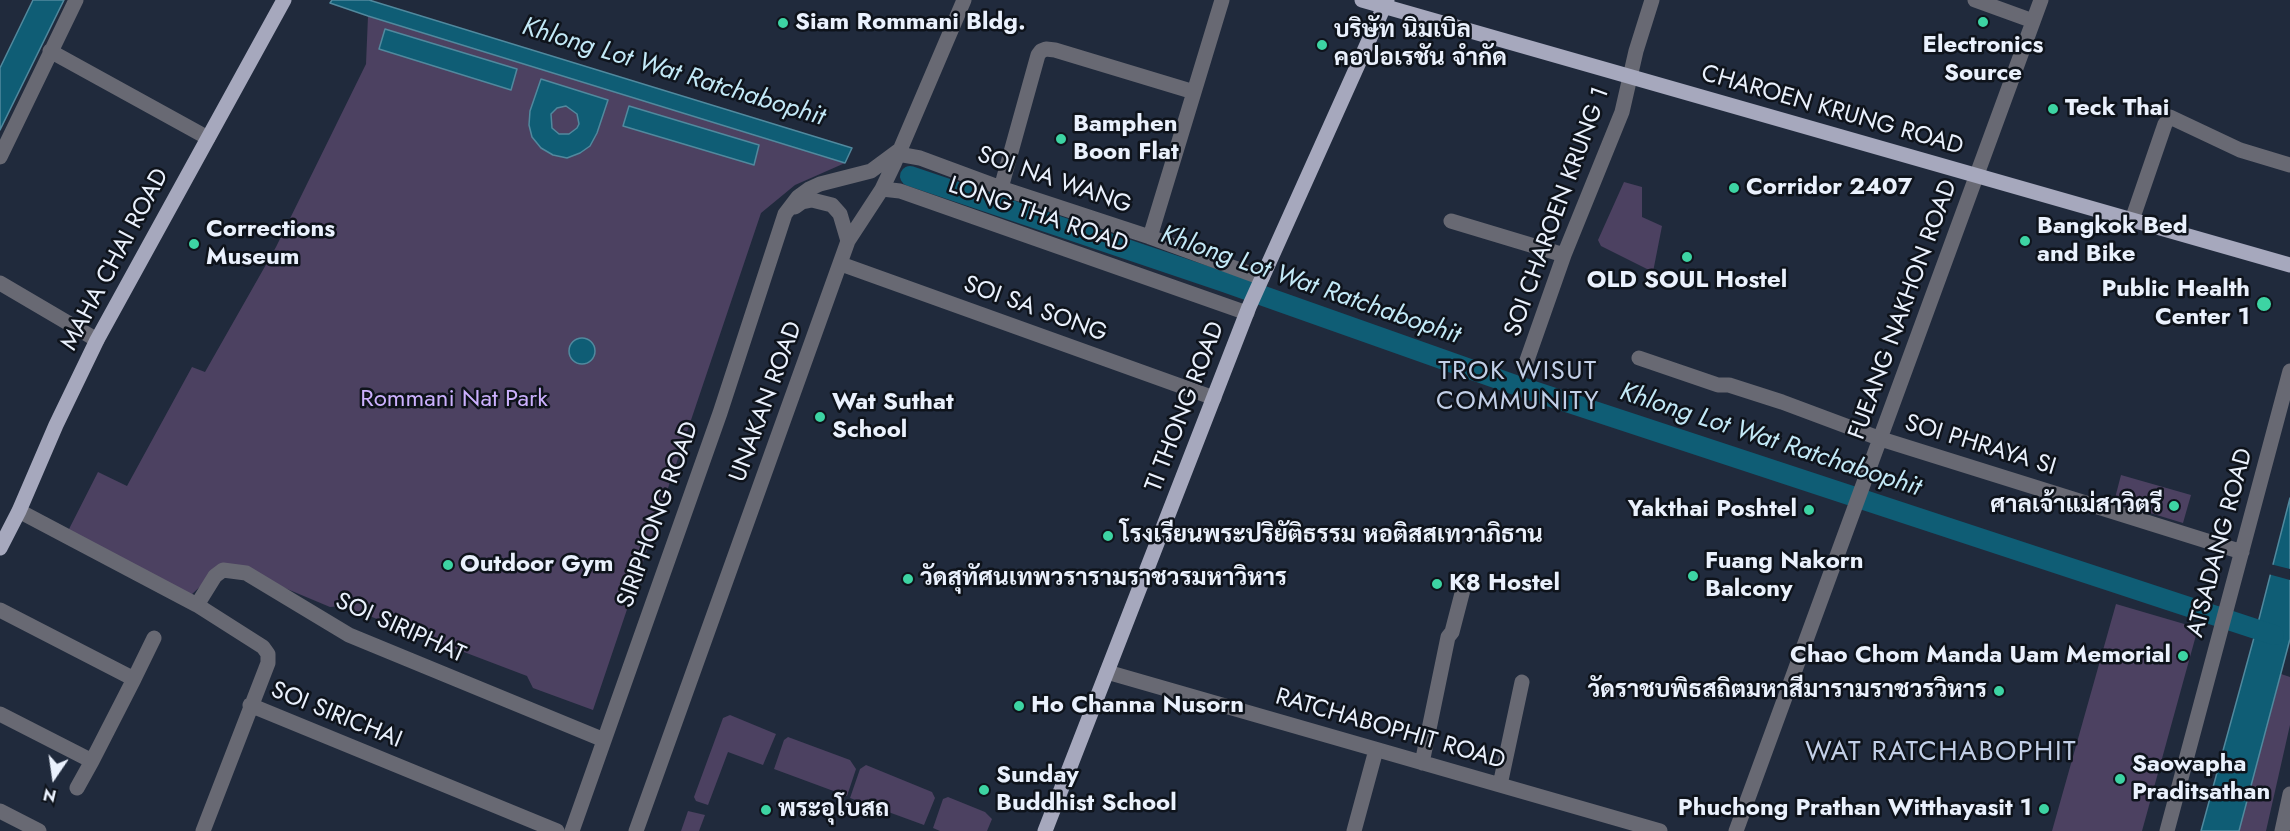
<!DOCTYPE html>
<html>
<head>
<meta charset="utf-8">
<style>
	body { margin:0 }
	#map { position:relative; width:2290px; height:831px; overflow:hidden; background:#202a3c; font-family:Jost,sans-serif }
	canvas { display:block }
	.north { position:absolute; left:24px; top:747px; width:60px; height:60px; -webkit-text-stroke:4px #0e131b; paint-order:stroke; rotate:193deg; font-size:16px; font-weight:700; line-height:24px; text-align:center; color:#eaf1fd }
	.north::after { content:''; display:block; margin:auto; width:21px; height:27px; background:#eaf1fd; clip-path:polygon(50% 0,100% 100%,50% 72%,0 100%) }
</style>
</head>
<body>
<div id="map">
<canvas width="2290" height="831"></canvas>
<div class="north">N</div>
</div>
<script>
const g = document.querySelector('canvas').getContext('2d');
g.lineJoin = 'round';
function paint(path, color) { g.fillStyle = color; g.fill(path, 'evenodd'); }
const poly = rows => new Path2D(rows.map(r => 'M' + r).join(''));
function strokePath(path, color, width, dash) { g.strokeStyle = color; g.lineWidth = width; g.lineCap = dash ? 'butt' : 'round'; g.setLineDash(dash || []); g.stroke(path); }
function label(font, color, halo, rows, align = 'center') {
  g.font = font + ' Jost,Sarabun,sans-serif'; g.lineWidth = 5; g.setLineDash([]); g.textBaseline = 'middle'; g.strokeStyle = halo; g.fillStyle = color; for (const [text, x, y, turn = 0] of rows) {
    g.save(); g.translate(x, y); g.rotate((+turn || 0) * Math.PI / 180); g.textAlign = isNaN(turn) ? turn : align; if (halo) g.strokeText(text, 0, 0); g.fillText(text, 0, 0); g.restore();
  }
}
const green = poly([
	[368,16,845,163,795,185,761,213,593,710,533,688,527,676,343,606,330,607,225,563,189,597,67,533,98,472,127,486,192,367,205,372,276,247,366,64],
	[1624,182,1642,187,1642,217,1662,226,1653,272,1601,246,1598,240],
	[2121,475,2191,495,2183,523,2114,502],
	[2116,604,2198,628,2142,831,2052,831],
	[2281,674,2290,677,2290,725,2266,831,2239,831],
	[730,715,776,734,763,765,728,752,708,805,696,801,694,797,723,718],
	[788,737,850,760,856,769,847,796,774,769,784,740],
	[866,765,932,792,935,798,924,825,850,798,860,769],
	[948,797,985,812,992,819,987,831,940,831,933,828,943,799],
	[688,811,705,815,699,831,681,831]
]);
const water = poly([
	[33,0,64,0,0,130,0,68,33,0],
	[332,0,369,0,852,148,845,163,368,16,330,3,332,0],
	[385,29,517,69,511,90,379,49,385,29],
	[541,79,608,100,597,133,590,146,580,153,567,158,553,155,541,148,532,137,529,125,530,111,541,79],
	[566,106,577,114,579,124,577,128,569,134,559,134,552,128,551,114,557,108,566,106],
	[629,106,759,145,754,165,623,126,629,106],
	'569 351a13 13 0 1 1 26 0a13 13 0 1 1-26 0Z',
	[2290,498,2290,639,2239,831,2201,831,2258,623,2290,498]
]);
const pier = poly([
	[2270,564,2290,569,2290,580,2268,574]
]);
const canal = poly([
	[910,176,1224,282,1515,385,2274,635]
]);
const minor = poly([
	[1975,0,2033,21],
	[50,51,208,138],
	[898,154,920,158,1001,188,1150,237,1262,278],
	[0,157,76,0],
	[1001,188,1038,55,1041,51,1046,49,1055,50,1194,92],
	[882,189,900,191,1247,313],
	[795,207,802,202,812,200,832,205,840,214,848,241],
	[2132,220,2165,124,2170,117,2240,150,2290,165],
	[1451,221,1564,255],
	[1150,237,1222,0],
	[841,264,1214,398],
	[0,283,97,340],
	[1639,358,1718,385,1729,385,1782,402,1881,439,2242,552],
	[1526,363,1564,255,1622,112,1636,51,1652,0],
	[19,511,197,605,263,647,268,654,268,663,203,831],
	[197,605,215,576,223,570,246,573,349,635,604,740],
	[0,610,134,679,92,761,0,714],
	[1107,672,1660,831],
	[134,679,154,638],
	[250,705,557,831],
	[1422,763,1448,637,1452,632,1465,582],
	[1500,785,1522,682],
	[77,788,92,761],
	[0,811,39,831],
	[572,831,720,413,785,214,798,197,809,189,820,184,871,171,898,151],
	[636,831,848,241,882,189,894,164,964,0],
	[1354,831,1376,750],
	[1736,831,2041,0],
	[2167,831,2290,371],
	[2282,831,2290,794]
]);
const major = poly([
	[1362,0,2290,265],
	[0,548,19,511,56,425,97,340,284,0],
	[1045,831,1249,307,1387,0]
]);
const markers = [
	[1983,22,6,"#3dd4a3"],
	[783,23,6,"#3dd4a3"],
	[1322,45,6,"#3dd4a3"],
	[2053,109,6,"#3dd4a3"],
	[1061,139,6,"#3dd4a3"],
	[1734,188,6,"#3dd4a3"],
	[2025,241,6,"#3dd4a3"],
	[194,244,6,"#3dd4a3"],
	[1687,257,6,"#3dd4a3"],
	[2264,304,8,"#3dd4a3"],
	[820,417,6,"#3dd4a3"],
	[2174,506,6,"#3dd4a3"],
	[1809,510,6,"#3dd4a3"],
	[1108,536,6,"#3dd4a3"],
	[448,565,6,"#3dd4a3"],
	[1693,576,6,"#3dd4a3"],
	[908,579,6,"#3dd4a3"],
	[1437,584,6,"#3dd4a3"],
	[2183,656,6,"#3dd4a3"],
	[1999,691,6,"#3dd4a3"],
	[1019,706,6,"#3dd4a3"],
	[2120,779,6,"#3dd4a3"],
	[984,790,6,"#3dd4a3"],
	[2044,809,6,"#3dd4a3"],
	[766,810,6,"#3dd4a3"]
];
const poiNames = [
	["Siam Rommani Bldg.",795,23],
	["บริษัท นิมเบิล",1334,31],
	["คอปอเรชัน จำกัด",1334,59],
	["Electronics",1983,46,"center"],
	["Source",1983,74,"center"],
	["Teck Thai",2065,109],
	["Bamphen",1073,125],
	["Boon Flat",1073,153],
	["Corridor 2407",1746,188],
	["Bangkok Bed",2037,227],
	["and Bike",2037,255],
	["Corrections",206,230],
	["Museum",206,258],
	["OLD SOUL Hostel",1687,281,"center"],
	["Public Health",2250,290,"right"],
	["Center 1",2250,318,"right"],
	["Wat Suthat",832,403],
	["School",832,431],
	["ศาลเจ้าแม่สาวิตรี",2162,506,"right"],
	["Yakthai Poshtel",1797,510,"right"],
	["โรงเรียนพระปริยัติธรรม หอติสสเทวาภิธาน",1120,536],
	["Fuang Nakorn",1705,562],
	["Balcony",1705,590],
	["Outdoor Gym",460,565],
	["วัดสุทัศนเทพวรารามราชวรมหาวิหาร",920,579],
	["K8 Hostel",1449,584],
	["Chao Chom Manda Uam Memorial",2171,656,"right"],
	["วัดราชบพิธสถิตมหาสีมารามราชวรวิหาร",1987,691,"right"],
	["Ho Channa Nusorn",1031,706],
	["Saowapha",2132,765],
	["Praditsathan",2132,793],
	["Sunday",996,776],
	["Buddhist School",996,804],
	["Phuchong Prathan Witthayasit 1",2032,809,"right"],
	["พระอุโบสถ",778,810]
];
const streetNames = [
	["CHAROEN KRUNG ROAD",1832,111,16],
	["SOI NA WANG",1054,181,19],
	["SOI CHAROEN KRUNG 1",1558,212,-70],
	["LONG THA ROAD",1038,216,19],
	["MAHA CHAI ROAD",116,260,-62],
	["SOI SA SONG",1035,310,20],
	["FUEANG NAKHON ROAD",1904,310,-70],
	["UNAKAN ROAD",767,402,-70],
	["TI THONG ROAD",1186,407,-69],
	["SOI PHRAYA SI",1980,446,17],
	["SIRIPHONG ROAD",659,515,-70],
	["ATSADANG ROAD",2221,543,-75],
	["SOI SIRIPHAT",400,629,24],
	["SOI SIRICHAI",336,716,22],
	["RATCHABOPHIT ROAD",1390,730,16]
];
const parkNames = [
	["Rommani Nat Park",454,400]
];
const waterNames = [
	["Khlong Lot Wat Ratchabophit",673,73,17],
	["Khlong Lot Wat Ratchabophit",1310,286,19],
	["Khlong Lot Wat Ratchabophit",1770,441,18]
];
const neighbourhoodNames = [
	["TROK WISUT",1518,373],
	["COMMUNITY",1518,403]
];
const quarterNames = [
	["WAT RATCHABOPHIT",1941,753]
];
paint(green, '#4c4161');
paint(water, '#0f5d75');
strokePath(water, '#51899e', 1.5);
paint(pier, '#202a3c');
strokePath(canal, '#0f5d75', 20);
strokePath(minor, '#686973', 15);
strokePath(major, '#a6a8bd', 15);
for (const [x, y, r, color] of markers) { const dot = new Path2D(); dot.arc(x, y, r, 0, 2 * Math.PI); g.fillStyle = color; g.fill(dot); strokePath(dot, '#0e131b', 2); }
label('bold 24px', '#eaf1fd', '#0e131b', poiNames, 'left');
label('24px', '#eaf1fd', '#0e131b', streetNames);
label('24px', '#ccb1fe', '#0e131b', parkNames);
label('italic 26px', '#c3e9f7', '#0e131b', waterNames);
g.letterSpacing = '1.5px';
label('26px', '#c2cfe7', '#0e131b', neighbourhoodNames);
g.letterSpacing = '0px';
g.letterSpacing = '1.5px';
label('27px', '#c2cfe7', '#0e131b', quarterNames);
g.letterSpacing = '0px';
</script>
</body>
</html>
